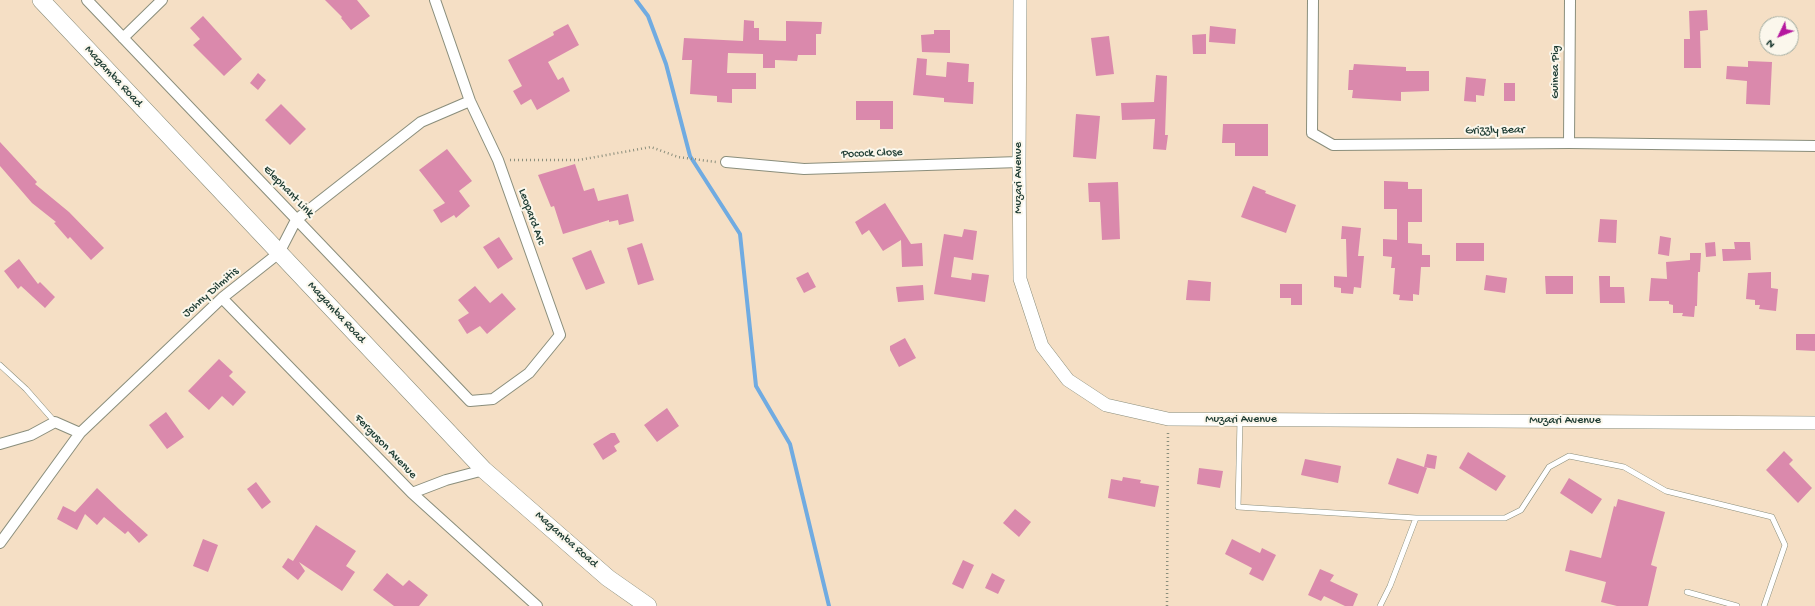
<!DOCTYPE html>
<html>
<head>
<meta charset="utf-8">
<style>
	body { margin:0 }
	#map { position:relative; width:1815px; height:606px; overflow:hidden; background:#f5dfc5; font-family:"Gochi Hand",sans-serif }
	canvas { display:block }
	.north { position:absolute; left:1759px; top:16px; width:40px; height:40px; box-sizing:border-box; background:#fbf7ec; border:1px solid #a3ada2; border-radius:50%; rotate:227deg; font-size:11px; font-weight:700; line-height:16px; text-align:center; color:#1f3d34 }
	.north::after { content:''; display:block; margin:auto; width:14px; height:18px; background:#b5179e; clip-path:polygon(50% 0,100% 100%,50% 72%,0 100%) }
</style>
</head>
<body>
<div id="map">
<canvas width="1815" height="606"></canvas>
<div class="north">N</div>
</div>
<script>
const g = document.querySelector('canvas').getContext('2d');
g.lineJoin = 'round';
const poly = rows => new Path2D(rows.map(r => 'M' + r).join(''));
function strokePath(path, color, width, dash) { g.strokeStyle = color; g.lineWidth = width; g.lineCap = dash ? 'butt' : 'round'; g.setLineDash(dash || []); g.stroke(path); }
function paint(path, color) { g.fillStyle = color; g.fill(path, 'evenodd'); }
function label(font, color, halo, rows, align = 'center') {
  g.font = font + ' "Gochi Hand",sans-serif'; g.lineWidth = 4; g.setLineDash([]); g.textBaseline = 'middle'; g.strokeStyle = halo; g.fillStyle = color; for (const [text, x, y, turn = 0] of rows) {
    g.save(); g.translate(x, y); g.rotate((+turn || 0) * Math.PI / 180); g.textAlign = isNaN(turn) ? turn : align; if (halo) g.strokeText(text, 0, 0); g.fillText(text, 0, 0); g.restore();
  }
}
const stream = poly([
	[636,0,648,16,666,64,690,156,740,234,756,386,790,444,829,606]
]);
const building = poly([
	[325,0,357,0,370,16,351,30,341,18,342,17],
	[1707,10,1708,30,1700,31,1701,68,1684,68,1684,39,1690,39,1689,11],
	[203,16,242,59,224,76,193,45,200,39,190,28],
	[744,20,754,21,754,28,759,28,759,40,786,41,786,21,822,22,821,34,816,34,816,55,798,55,797,61,775,60,775,68,763,68,763,54,728,53,727,73,756,73,756,89,732,89,732,103,717,102,717,96,690,94,692,60,682,60,684,38,743,41],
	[568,24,579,45,548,62,558,80,563,77,570,91,537,110,531,99,521,105,513,91,522,86,508,60,554,35,553,32],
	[1210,26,1236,29,1235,44,1209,42],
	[934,30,950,30,950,53,922,52,921,35,934,34],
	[1206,34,1206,54,1193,54,1192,35],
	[1109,36,1114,74,1096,76,1091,38],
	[917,58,927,59,926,75,946,77,947,62,969,64,968,82,974,82,973,104,944,102,944,98,913,95],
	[1748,61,1772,62,1770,105,1746,104,1747,81,1726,79,1727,66,1748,67],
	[1354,64,1406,67,1406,71,1429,71,1429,91,1401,92,1401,101,1352,98,1353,90,1348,90,1349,70,1353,70],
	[258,73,266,80,258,90,250,83],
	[1156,75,1167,76,1165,135,1168,135,1166,150,1153,149,1155,119,1122,120,1121,103,1154,102],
	[1466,77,1486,79,1484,96,1476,95,1476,102,1464,101],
	[1504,83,1515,83,1515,101,1504,101],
	[856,101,893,101,893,129,880,129,880,120,856,120],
	[281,104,306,129,290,145,265,120],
	[1076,114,1100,116,1096,159,1073,157],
	[1223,124,1268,124,1268,156,1235,156,1235,143,1222,143],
	[0,142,37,182,35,184,69,212,104,248,91,260,70,237,68,239,54,223,56,222,32,203,0,166],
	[447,149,472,181,459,191,470,206,456,218,454,215,441,223,433,210,445,203,419,170],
	[575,164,584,191,594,188,598,201,628,194,634,221,619,225,618,220,609,222,609,220,563,234,554,206,551,207,538,175],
	[1384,181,1408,182,1408,189,1422,189,1422,222,1408,222,1408,243,1422,244,1422,255,1430,255,1430,267,1421,267,1419,295,1413,294,1413,301,1399,300,1400,295,1393,294,1395,268,1391,268,1392,257,1383,256,1383,239,1397,240,1397,209,1384,209],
	[1118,182,1120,239,1102,240,1100,202,1089,202,1088,183],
	[1253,186,1266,191,1265,193,1296,205,1286,233,1241,217],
	[885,203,911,244,922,243,923,266,902,267,901,240,883,251,869,230,862,235,855,222],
	[1600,219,1617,220,1616,243,1598,242],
	[1342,226,1361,228,1358,256,1364,256,1361,288,1354,287,1353,294,1341,293,1341,288,1334,287,1334,276,1347,277,1346,239,1341,239],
	[964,229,977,231,973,260,954,257,951,277,971,280,972,273,989,275,985,302,934,294,944,234,962,237],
	[1660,236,1671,238,1669,256,1658,254],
	[499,237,513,259,498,269,483,247],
	[1715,242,1716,256,1706,257,1705,243],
	[1734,242,1750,242,1751,260,1723,261,1722,249,1735,249],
	[642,243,654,280,638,285,627,248],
	[1456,243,1484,243,1484,261,1456,261],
	[591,250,605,283,586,290,572,258],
	[1690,253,1701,253,1700,272,1698,272,1697,306,1695,306,1694,317,1682,316,1683,313,1673,313,1673,305,1669,304,1669,301,1649,301,1651,278,1667,279,1666,262,1690,260],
	[19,259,38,284,40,282,55,297,45,308,21,286,18,289,4,271],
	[808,272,816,287,804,293,796,278],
	[1771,272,1771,288,1778,289,1776,311,1759,309,1760,305,1755,305,1755,300,1746,299,1748,273],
	[1486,275,1507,278,1505,293,1484,290],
	[1545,276,1573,276,1573,294,1546,294],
	[1599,276,1610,276,1610,287,1624,287,1625,303,1600,303],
	[1188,280,1211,282,1210,301,1186,300],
	[1280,284,1302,284,1302,305,1291,305,1291,298,1280,298],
	[923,285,924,300,898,302,896,287],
	[475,286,490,303,502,293,516,309,487,334,480,326,467,334,458,320,469,313,458,300],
	[1796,334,1815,334,1815,351,1796,350],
	[905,338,916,358,899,367,890,350,890,346],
	[219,359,233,372,229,376,246,392,233,406,222,396,209,410,188,391],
	[667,408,679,426,657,442,644,425],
	[166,412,184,437,167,449,149,425],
	[611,433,615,433,620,442,614,446,617,451,603,460,593,444],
	[1784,451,1793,460,1789,464,1812,488,1798,503,1766,470],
	[1468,452,1506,476,1496,491,1459,468],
	[1427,454,1437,456,1435,469,1424,467],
	[1397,458,1427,468,1418,494,1388,484],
	[1305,459,1341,466,1338,483,1301,475],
	[1199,468,1223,471,1220,488,1197,484],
	[1123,477,1141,480,1140,483,1159,486,1155,507,1108,498,1111,479,1122,481],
	[1569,478,1602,499,1592,514,1560,493],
	[256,482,271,502,262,509,247,489],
	[97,488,119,509,148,535,139,543,128,531,125,534,104,517,97,525,85,514,77,530,57,519,63,506,75,512],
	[1618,499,1665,512,1651,565,1657,567,1648,606,1617,606,1601,602,1606,582,1565,571,1570,550,1601,558,1614,506,1616,507],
	[1015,509,1031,522,1019,537,1003,523],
	[316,525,356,551,346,566,355,572,342,591,299,562,305,571,298,580,282,567,288,558,293,561],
	[203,539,218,545,208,572,193,566],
	[1232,539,1260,553,1262,548,1276,555,1263,581,1249,574,1252,568,1225,554],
	[963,560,974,565,963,589,952,584],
	[1320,569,1334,575,1330,581,1358,594,1353,606,1345,606,1324,596,1321,601,1308,595],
	[387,573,403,586,409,580,428,595,419,606,394,606,373,590],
	[992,573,1005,580,998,594,985,588]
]);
const path = poly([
	[510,160,579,160,651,147,678,157,716,162],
	[1167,606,1168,431]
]);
const service = poly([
	[0,365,26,389,55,422],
	[1240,420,1238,507,1416,518,1505,518,1521,510,1549,467,1569,456,1624,467,1666,491,1772,517,1785,545,1764,606],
	[1687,592,1737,606],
	[1380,606,1390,586,1416,518]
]);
const minor = poly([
	[87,0,470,401,493,399,529,373,560,335,498,160,470,101,435,0],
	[1313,0,1312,133,1333,145,1569,143,1815,146],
	[123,38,162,0],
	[1569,143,1570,0],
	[726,162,804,169,1019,162],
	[222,298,412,493,537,606],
	[0,444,31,435,55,422,80,433],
	[412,493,446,480,484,470],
	[0,543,80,433,222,298,279,253,296,220,421,122,470,101]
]);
const tertiary = poly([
	[1020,0,1019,162,1020,279,1042,346,1068,380,1106,405,1168,419,1815,423]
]);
const trunk = poly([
	[41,0,484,470,608,578,648,606]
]);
const streetNames = [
	["Guinea Pig",1556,72,-90],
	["Magamba Road",113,77,47],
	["Grizzly Bear",1495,131,-1],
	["Pocock Close",872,154,-2],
	["Muzari Avenue",1019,178,-90],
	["Elephant Link",288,192,46],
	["Leopard Arc",531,217,70],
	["Johny Dilmitis",211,293,-41],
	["Magamba Road",336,313,47],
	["Muzari Avenue",1241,420],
	["Muzari Avenue",1565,421],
	["Ferguson Avenue",385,447,46],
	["Magamba Road",566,540,41]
];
strokePath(stream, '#70abe1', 4);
paint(building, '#da89ac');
strokePath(service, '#8a8e7c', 6);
strokePath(minor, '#8a8e7c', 12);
strokePath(tertiary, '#8a8e7c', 14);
strokePath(trunk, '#8a8e7c', 18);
strokePath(path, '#8a8e7c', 2.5, [1, 3]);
strokePath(service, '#fff', 5);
strokePath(minor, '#fff', 10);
strokePath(tertiary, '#fff', 13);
strokePath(trunk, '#fff', 17);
label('12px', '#1f3d34', '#fbf7ec', streetNames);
</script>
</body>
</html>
